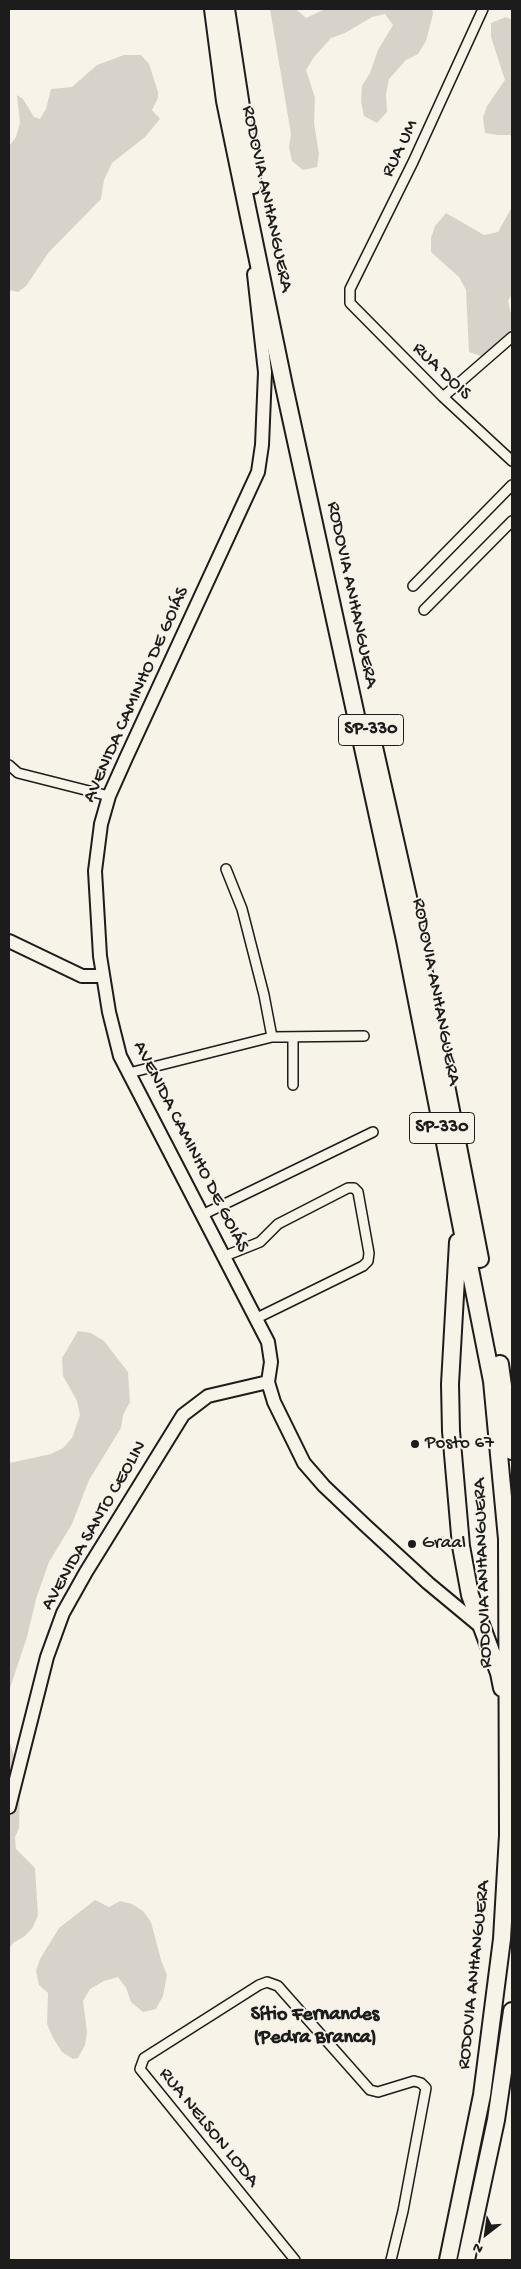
<!DOCTYPE html>
<html>
<head>
<meta charset="utf-8">
<style>
	body { margin:0 }
	#map { position:relative; width:521px; height:2269px; overflow:hidden; background:#f7f3e8; font-family:"Gochi Hand",sans-serif }
	canvas { display:block }
	.frame { position:absolute; inset:0; border:10px solid #1c1c1c; pointer-events:none }
	.north { position:absolute; left:461px; top:2209px; width:50px; height:50px; -webkit-text-stroke:4px #f7f3e8; paint-order:stroke; rotate:210deg; font-size:14px; font-weight:700; line-height:20px; text-align:center; color:#1c1c1c }
	.north::after { content:''; display:block; margin:auto; width:18px; height:22px; background:#1c1c1c; clip-path:polygon(50% 0,100% 100%,50% 72%,0 100%) }
</style>
</head>
<body>
<div id="map">
<canvas width="521" height="2269"></canvas>
<div class="frame"></div>
<div class="north">N</div>
</div>
<script>
const g = document.querySelector('canvas').getContext('2d');
g.lineJoin = 'round';
function paint(path, color) { g.fillStyle = color; g.fill(path, 'evenodd'); }
const poly = rows => new Path2D(rows.map(r => 'M' + r).join(''));
function strokePath(path, color, width, dash) { g.strokeStyle = color; g.lineWidth = width; g.lineCap = dash ? 'butt' : 'round'; g.setLineDash(dash || []); g.stroke(path); }
function label(font, color, halo, rows, align = 'center') {
  g.font = font + ' "Gochi Hand",sans-serif'; g.lineWidth = 4; g.setLineDash([]); g.textBaseline = 'middle'; g.strokeStyle = halo; g.fillStyle = color; for (const [text, x, y, turn = 0] of rows) {
    g.save(); g.translate(x, y); g.rotate((+turn || 0) * Math.PI / 180); g.textAlign = isNaN(turn) ? turn : align; if (halo) g.strokeText(text, 0, 0); g.fillText(text, 0, 0); g.restore();
  }
}
const green = poly([
	[270,9,296,9,306,18,325,9,432,9,433,14,426,41,418,54,406,60,389,79,386,94,387,112,377,123,364,116,361,102,362,86,370,73,378,50,393,25,385,14,372,17,345,33,331,38,314,57,306,70,315,98,314,123,319,154,317,167,303,170,292,161,289,147,291,134],
	[506,17,512,20,512,135,498,135,485,133,483,118,487,106,505,80,491,37,491,23],
	[124,55,141,55,149,64,158,92,158,98,152,110,160,119,145,137,112,163,104,180,101,199,49,252,26,286,18,292,9,290,9,146,16,137,20,123,17,95,23,99,34,117,40,119,46,109,51,89,72,87,97,65],
	[512,207,512,294,508,301,511,314,511,329,494,352,481,356,469,352,466,290,459,277,431,252,431,238,435,226,446,213,484,235,498,232],
	[78,1331,91,1333,104,1341,128,1372,130,1402,123,1415,121,1428,89,1480,72,1524,49,1562,36,1599,27,1637,9,1691,9,1463,51,1454,63,1448,72,1438,80,1415,77,1401,63,1376,62,1358],
	[9,1740,18,1768,20,1784,19,1828,15,1837,16,1849,35,1868,38,1915,33,1927,25,1936,13,1943,9,1949],
	[95,1900,109,1907,120,1901,132,1904,143,1911,151,1922,161,1960,167,1975,163,1996,156,2009,143,2012,131,2002,126,1988,118,1977,104,1981,90,1989,83,2001,87,2032,85,2045,78,2058,73,2059,62,2052,53,2038,47,2024,48,1993,39,1985,36,1971,40,1959,59,1928]
]);
const street = poly([
	[483,9,413,162,350,289,350,303,443,397,512,461],
	[443,397,512,337],
	[413,586,512,485],
	[424,610,512,521],
	[9,765,18,773,109,796],
	[226,869,242,909,264,995,272,1037],
	[129,1073,272,1037,364,1036],
	[293,1085,293,1037],
	[202,1215,373,1132],
	[225,1256,260,1242,278,1224,348,1188,354,1188,358,1192,369,1253,368,1261,363,1266,257,1318],
	[295,2260,140,2069,144,2058,259,1985,267,1982,278,1986,370,2090,378,2092,414,2081,421,2083,426,2088,403,2211,391,2260]
]);
const secondary = poly([
	[254,274,265,372,262,445,258,472,126,758,109,796,101,824,95,871,100,956,109,1012,120,1056,268,1342,271,1362,268,1382,274,1402,304,1463,324,1486,365,1525,428,1583,481,1627],
	[9,941,82,976,103,976],
	[9,1807,47,1657,63,1613,86,1572,183,1415,208,1396,268,1382]
]);
const highway = poly([
	[213,9,225,101,284,386,405,940,492,1381,507,1539,508,1835,502,1939,482,2095,448,2260],
	[226,9,253,185],
	[374,747,417,937,480,1259],
	[458,1242,450,1384,451,1431,461,1546,470,1595,499,1673,502,1688],
	[500,1364,512,1451],
	[466,2260,496,2120,512,2011]
]);
const markers = [
	[415,1444,5,"#1c1c1c"],
	[412,1544,5,"#1c1c1c"]
];
const shields = [
	[371,730,65],
	[442,1128,65]
];
const shieldNames = [
	["SP-330",371,730],
	["SP-330",442,1128]
];
const streetNames = [
	["RUA UM",401,149,-64],
	["RODOVIA ANHANGUERA",266,199,78],
	["RUA DOIS",441,372,44],
	["RODOVIA ANHANGUERA",351,595,78],
	["AVENIDA CAMINHO DE GOIÁS",137,695,-66],
	["RODOVIA ANHANGUERA",435,992,79],
	["AVENIDA CAMINHO DE GOIÁS",190,1147,63],
	["AVENIDA SANTO CEOLIN",95,1526,-60],
	["RODOVIA ANHANGUERA",484,1573,-92],
	["RODOVIA ANHANGUERA",475,1975,-84],
	["RUA NELSON LODA",208,2128,51]
];
const poiNames = [
	["Posto 67",425,1444],
	["Graal",422,1544]
];
const neighbourhoodNames = [
	["Sítio Fernandes",315,2016],
	["(Pedra Branca)",315,2039]
];
paint(green, '#d7d3cb');
strokePath(street, '#1c1c1c', 12);
strokePath(secondary, '#1c1c1c', 16);
strokePath(highway, '#1c1c1c', 20);
strokePath(street, '#f7f3e8', 9);
strokePath(secondary, '#f7f3e8', 12);
strokePath(highway, '#f7f3e8', 16);
for (const [x, y, r, color] of markers) { const dot = new Path2D(); dot.arc(x, y, r, 0, 2 * Math.PI); g.fillStyle = color; g.fill(dot); strokePath(dot, '#f7f3e8', 2); }
for (const [x, y, w] of shields) { const box = new Path2D(); box.roundRect(x - w / 2, y - 15.5, w, 31, 4); g.fillStyle = '#f7f3e8'; g.fill(box); strokePath(box, '#1c1c1c', 1); }
label('bold 18px', '#1c1c1c', null, shieldNames);
label('19px', '#1c1c1c', '#f7f3e8', streetNames);
label('19px', '#1c1c1c', '#f7f3e8', poiNames, 'left');
label('bold 20px', '#1c1c1c', '#f7f3e8', neighbourhoodNames);
</script>
</body>
</html>
